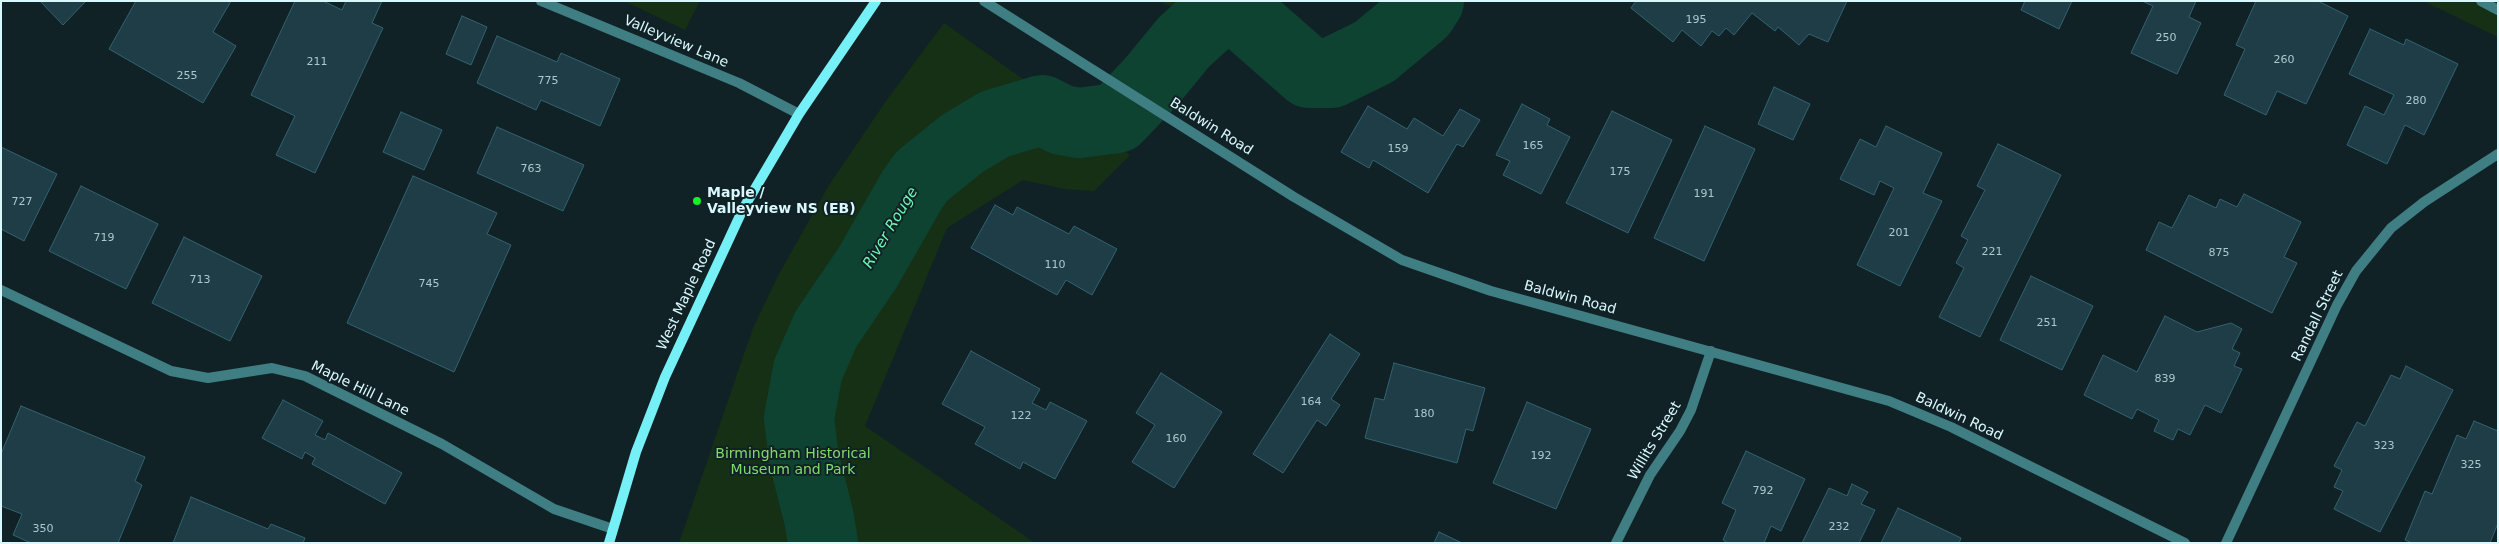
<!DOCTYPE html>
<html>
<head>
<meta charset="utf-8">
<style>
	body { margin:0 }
	#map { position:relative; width:2499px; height:544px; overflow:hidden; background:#112227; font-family:"DejaVu Sans",sans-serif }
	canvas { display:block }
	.frame { position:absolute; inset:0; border:2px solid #d9f8fd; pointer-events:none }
</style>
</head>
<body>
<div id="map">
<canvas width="2499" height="544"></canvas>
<div class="frame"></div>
</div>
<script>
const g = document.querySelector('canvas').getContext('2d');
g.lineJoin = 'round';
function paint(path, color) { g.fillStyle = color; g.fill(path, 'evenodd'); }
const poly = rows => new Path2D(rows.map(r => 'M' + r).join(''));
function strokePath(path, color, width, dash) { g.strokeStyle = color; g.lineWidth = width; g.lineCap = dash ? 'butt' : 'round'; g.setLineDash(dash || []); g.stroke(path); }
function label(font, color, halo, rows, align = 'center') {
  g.font = font + ' "DejaVu Sans",sans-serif'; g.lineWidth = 4; g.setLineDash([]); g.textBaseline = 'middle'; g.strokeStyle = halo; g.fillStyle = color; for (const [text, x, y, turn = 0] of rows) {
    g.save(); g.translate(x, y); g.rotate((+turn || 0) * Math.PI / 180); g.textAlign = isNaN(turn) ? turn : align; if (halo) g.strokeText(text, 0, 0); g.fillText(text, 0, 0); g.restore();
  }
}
const green = poly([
	[624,1,700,1,685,30],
	[1158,1,1217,1,1206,22],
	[2423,1,2498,1,2498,37],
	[944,23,1130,155,1094,191,1065,189,1023,180,947,228,865,426,1035,543,679,543,753,328,779,274,829,185,886,101]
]);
const river = poly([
	[1227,1,1309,73,1331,73,1374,52,1422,12,1429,1],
	[823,543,819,518,804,459,799,418,808,370,826,329,868,267,912,190,922,176,963,143,995,124,1042,110,1062,120,1079,123,1117,118,1152,81,1184,42,1206,22,1215,1]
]);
const building = poly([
	[40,1,86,1,63,25,40,1],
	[136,1,231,1,213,32,236,46,203,103,109,49,136,1],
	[295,1,323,1,342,10,346,1,382,1,372,23,383,28,315,173,276,155,295,116,251,95,295,1],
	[1636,1,1847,1,1828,42,1809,34,1799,45,1778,27,1775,31,1752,13,1734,35,1726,28,1719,36,1712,31,1701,46,1682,30,1673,42,1631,8,1636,1],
	[2025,1,2072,1,2059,29,2021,10,2025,1],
	[2142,1,2196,1,2189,17,2201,23,2177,74,2131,53,2153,6,2142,1],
	[2256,1,2318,1,2348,16,2306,104,2277,91,2266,115,2224,95,2245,49,2236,45,2256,1],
	[462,16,487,27,471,65,446,54,462,16],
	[2370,29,2404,45,2406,39,2458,64,2424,135,2405,125,2387,164,2347,145,2365,106,2384,115,2394,95,2349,74,2370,29],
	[497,36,557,62,561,53,620,79,600,126,541,100,536,110,477,83,497,36],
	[1774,87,1810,104,1793,140,1758,124,1774,87],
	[1522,104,1550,119,1547,125,1570,137,1541,194,1503,175,1510,161,1496,155,1522,104],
	[1368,106,1407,129,1414,118,1443,136,1460,109,1480,120,1463,147,1457,144,1428,193,1373,160,1369,168,1341,152,1368,106],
	[1612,111,1672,140,1628,233,1566,203,1612,111],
	[401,112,442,130,424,170,383,152,401,112],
	[1705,126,1755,149,1704,261,1654,238,1705,126],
	[1886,126,1942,153,1923,193,1942,201,1900,286,1857,265,1894,188,1880,181,1874,195,1840,179,1860,139,1876,147,1886,126],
	[497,127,584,165,563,211,477,173,497,127],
	[1998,144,2061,175,1980,337,1939,317,1964,268,1956,263,1968,240,1961,236,1985,190,1977,186,1998,144],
	[1,147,57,174,24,241,1,229,1,147],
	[413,176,497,213,487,234,511,245,454,372,347,323,413,176],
	[81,186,158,224,126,289,49,251,81,186],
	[2244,194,2301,222,2284,257,2297,263,2272,313,2146,250,2159,222,2172,228,2189,195,2216,208,2220,199,2237,207,2244,194],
	[995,205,1013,215,1017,207,1069,234,1074,226,1117,249,1092,295,1066,280,1057,295,971,248,995,205],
	[184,237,262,276,230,341,152,303,184,237],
	[2031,276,2093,306,2062,370,2000,340,2031,276],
	[2165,316,2197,332,2231,323,2242,329,2232,349,2240,353,2234,366,2242,369,2221,413,2205,405,2190,435,2178,429,2173,440,2154,431,2159,420,2137,409,2132,419,2084,395,2103,355,2137,372,2165,316],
	[1330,334,1360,354,1331,399,1340,405,1326,426,1317,420,1283,473,1253,454,1330,334],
	[971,351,1040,389,1032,403,1046,410,1050,402,1087,421,1055,479,1023,462,1020,469,975,444,985,427,942,404,971,351],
	[1394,363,1485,388,1473,431,1466,429,1457,463,1365,438,1375,398,1384,400,1394,363],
	[2406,366,2453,390,2380,532,2334,509,2343,491,2334,487,2342,470,2334,466,2357,422,2365,426,2391,375,2400,379,2406,366],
	[1161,373,1222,412,1174,488,1132,462,1155,425,1136,413,1161,373],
	[283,400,323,421,315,435,325,440,328,433,402,473,385,504,312,464,315,458,305,452,302,459,262,438,283,400],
	[1527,402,1591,429,1556,509,1493,483,1527,402],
	[21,406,145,457,135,481,142,485,118,543,31,543,13,535,22,514,1,506,1,454,21,406],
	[2474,421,2498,431,2498,523,2490,543,2412,543,2405,540,2425,491,2432,494,2457,435,2466,439,2474,421],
	[1746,451,1805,479,1781,531,1771,526,1764,543,1728,543,1723,540,1736,510,1722,503,1746,451],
	[1852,484,1868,492,1861,504,1875,510,1859,543,1802,543,1829,488,1847,496,1852,484],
	[191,497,268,529,271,524,305,538,303,543,173,543,191,497],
	[1898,508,1961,538,1959,543,1881,543,1898,508],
	[1439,532,1462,543,1434,543,1439,532]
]);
const minor = poly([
	[541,1,739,83,799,114],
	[984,1,1294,197,1402,260,1491,291,1889,401,1951,427,2185,543],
	[2481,1,2498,10],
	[1,290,171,371,208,378,272,368,305,376,442,444,554,509,613,529],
	[1616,543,1650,475,1680,431,1691,410,1711,351],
	[2226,543,2337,305,2356,271,2391,228,2424,202,2498,154]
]);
const secondary = poly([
	[609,543,636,452,665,377,743,209,799,114,876,1]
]);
const markers = [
	[697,201,5,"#11f12d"]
];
const numberNames = [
	["195",1696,20],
	["250",2166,38],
	["260",2284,60],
	["211",317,62],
	["255",187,76],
	["775",548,81],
	["280",2416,101],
	["165",1533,146],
	["159",1398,149],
	["763",531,169],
	["175",1620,172],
	["191",1704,194],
	["727",22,202],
	["201",1899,233],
	["719",104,238],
	["221",1992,252],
	["875",2219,253],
	["110",1055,265],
	["713",200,280],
	["745",429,284],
	["251",2047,323],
	["839",2165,379],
	["164",1311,402],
	["180",1424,414],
	["122",1021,416],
	["160",1176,439],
	["323",2384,446],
	["192",1541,456],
	["325",2471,465],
	["792",1763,491],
	["232",1839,527],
	["350",43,529]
];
const streetNames = [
	["Valleyview Lane",676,42,23],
	["Baldwin Road",1211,127,32],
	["West Maple Road",687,295,-65],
	["Baldwin Road",1570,298,15],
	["Randall Street",2318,316,-64],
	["Maple Hill Lane",360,389,26],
	["Baldwin Road",1959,417,25],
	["Willits Street",1655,441,-59]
];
const poiNames = [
	["Maple /",707,193],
	["Valleyview NS (EB)",707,209]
];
const parkNames = [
	["Birmingham Historical",793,454],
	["Museum and Park",793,470]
];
const waterNames = [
	["River Rouge",891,228,-59]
];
paint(green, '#153014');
strokePath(river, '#0e4331', 70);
paint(building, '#1e3d46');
strokePath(building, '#326371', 1);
strokePath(minor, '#3f7e83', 10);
strokePath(secondary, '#76f0f7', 10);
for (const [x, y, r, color] of markers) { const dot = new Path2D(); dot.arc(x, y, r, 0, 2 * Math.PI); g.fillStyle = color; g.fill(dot); strokePath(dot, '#112227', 2); }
label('11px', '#aac9cf', null, numberNames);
label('14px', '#d9f8fd', '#112227', streetNames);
label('bold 14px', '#d9f8fd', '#112227', poiNames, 'left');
label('14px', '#82d968', '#112227', parkNames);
label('italic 15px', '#6df6b0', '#112227', waterNames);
</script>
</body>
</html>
